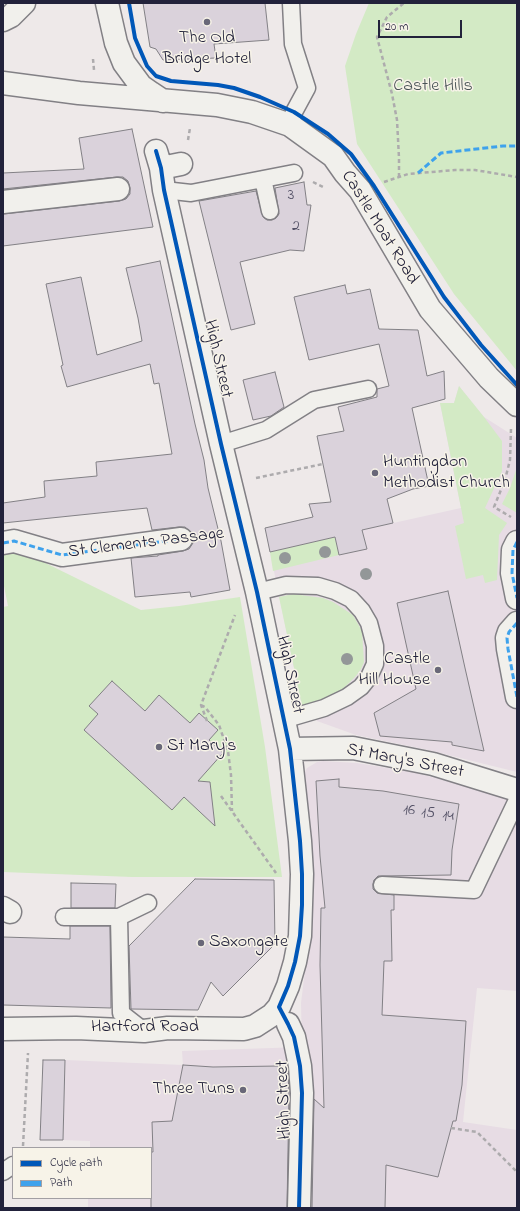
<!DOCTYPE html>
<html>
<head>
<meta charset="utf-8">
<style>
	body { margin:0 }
	#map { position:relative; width:520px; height:1211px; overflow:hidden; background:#eee9e9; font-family:"Indie Flower",sans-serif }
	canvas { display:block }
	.frame { position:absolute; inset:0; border:4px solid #22223b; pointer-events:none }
	.legend { position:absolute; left:12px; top:1147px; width:140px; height:52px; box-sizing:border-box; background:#f7f3e8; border:1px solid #a29fa3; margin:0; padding:5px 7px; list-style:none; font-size:12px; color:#22223b }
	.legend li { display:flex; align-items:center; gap:8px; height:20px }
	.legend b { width:20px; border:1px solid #a29fa3 }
	.scale { position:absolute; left:378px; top:20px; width:84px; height:18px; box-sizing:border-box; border:2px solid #22223b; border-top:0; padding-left:5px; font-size:12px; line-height:14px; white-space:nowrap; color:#22223b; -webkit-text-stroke:3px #f7f3e8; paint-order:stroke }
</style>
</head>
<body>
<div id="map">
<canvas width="520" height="1211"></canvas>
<div class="frame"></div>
<ul class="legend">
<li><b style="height:5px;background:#0057b8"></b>Cycle path</li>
<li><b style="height:5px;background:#3ea2ec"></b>Path</li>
</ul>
<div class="scale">20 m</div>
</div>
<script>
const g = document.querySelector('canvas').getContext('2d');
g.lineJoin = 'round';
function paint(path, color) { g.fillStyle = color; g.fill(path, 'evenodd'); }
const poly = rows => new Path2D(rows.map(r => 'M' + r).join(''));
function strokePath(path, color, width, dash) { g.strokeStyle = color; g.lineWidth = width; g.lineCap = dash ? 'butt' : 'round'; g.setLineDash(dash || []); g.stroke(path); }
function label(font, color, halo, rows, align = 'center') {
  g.font = font + ' "Indie Flower",sans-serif'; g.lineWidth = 3; g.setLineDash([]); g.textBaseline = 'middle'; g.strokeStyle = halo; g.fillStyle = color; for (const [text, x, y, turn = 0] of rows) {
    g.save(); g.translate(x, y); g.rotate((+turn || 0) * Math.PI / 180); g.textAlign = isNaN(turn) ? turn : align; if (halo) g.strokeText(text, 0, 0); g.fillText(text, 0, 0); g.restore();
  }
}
const built = poly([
	[459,386,484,417,517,438,517,772,428,750,356,735,317,721,302,706,270,552,339,555,367,548,362,530,461,508,440,403,454,403],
	[323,761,357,763,412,772,436,778,517,802,517,991,477,988,463,1122,517,1130,517,1208,88,1208,88,1198,151,1198,151,1148,90,1148,90,1141,63,1140,65,1060,183,1065,182,1051,302,1047,301,1003,310,930,302,777,307,768,317,762]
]);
const green = poly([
	[369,3,517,3,517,371,454,294,357,144,345,66,356,34],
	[459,386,484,417,502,441,502,471,485,508,507,523,499,535,497,580,485,583,483,575,466,579,455,526,464,523,440,403,454,403],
	[517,455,517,513,502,504,510,488,517,467],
	[335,537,339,555,273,571,270,552],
	[17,549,141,610,179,606,240,597,265,747,282,877,132,877,3,872,3,607,8,606,3,581,3,553],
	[293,594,323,598,333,602,353,615,362,631,364,662,361,669,356,676,343,689,326,701,315,704,302,706,279,597]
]);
const building = poly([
	[143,3,265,3,269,40,214,44,216,58,163,60,156,49,150,47,143,3],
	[132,129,153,227,3,246,3,214,119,201,126,199,130,194,130,188,128,181,123,177,117,177,3,189,3,173,84,169,79,138,132,129],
	[304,182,307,205,311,205,304,251,290,250,240,262,255,324,231,330,199,201,256,191,263,217,267,220,272,220,276,218,279,214,275,188,304,182],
	[160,261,195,424,204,460,208,488,221,541,230,590,191,597,190,592,135,597,131,558,158,556,158,555,183,551,189,549,193,543,193,537,191,532,185,527,179,527,152,530,147,508,3,523,3,503,45,497,44,481,97,476,96,462,172,454,159,383,154,384,150,364,67,387,61,366,63,365,46,284,81,277,97,355,142,341,138,318,126,268,160,261],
	[345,285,347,294,370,289,379,329,418,330,427,376,444,371,445,399,412,408,429,486,413,489,387,499,393,523,362,530,367,549,339,555,335,537,270,552,265,528,313,517,309,504,331,502,317,436,344,431,338,407,377,397,377,389,389,386,379,344,309,360,294,297,345,285],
	[275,372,284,407,271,416,253,420,243,380,275,372],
	[448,591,465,668,484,751,452,745,452,742,380,736,374,713,416,689,397,603,448,591],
	[112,681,145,711,159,695,190,723,199,713,218,730,209,740,223,753,198,781,210,782,215,826,184,797,172,810,84,730,98,714,89,706,112,681],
	[339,779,339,787,383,791,459,804,452,850,451,875,382,876,378,876,374,880,373,884,373,889,377,893,394,895,394,910,391,910,392,961,384,961,382,1015,466,1021,462,1085,456,1121,453,1121,438,1177,386,1165,385,1208,312,1208,314,1099,324,1108,320,965,321,908,325,908,320,856,316,781,339,779],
	[195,879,274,880,275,944,223,996,211,982,198,1010,131,1009,129,946,195,879],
	[71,883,116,884,115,908,71,908,71,883],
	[70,926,110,926,111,1008,3,1005,3,937,70,939,70,926],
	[43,1060,65,1060,63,1140,40,1140,43,1060],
	[183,1065,213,1067,279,1066,288,1074,289,1093,287,1208,151,1208,151,1152,153,1152,152,1122,172,1121,183,1065]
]);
const path = poly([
	[93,59,94,70],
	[188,140,190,128],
	[399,177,399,158,397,120,392,94,377,37,387,17,404,3],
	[313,182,323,187],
	[384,182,408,174,455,170,475,170,517,177],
	[511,429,510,460,505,480,494,507,511,517],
	[256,478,323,464],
	[205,536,218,535],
	[201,705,205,707,219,725,228,751,231,775,232,811],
	[207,721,201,705,235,615],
	[221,796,276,873],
	[451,1128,477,1132,517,1172],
	[23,1146,28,1053]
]);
const service = poly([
	[290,125,294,112,307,88,293,44,291,3],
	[263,179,270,211],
	[164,190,191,193,294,173],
	[221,444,266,430,314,400,368,389],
	[257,592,286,585,318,586,335,591,351,599,362,611,369,623,375,646,375,664,369,677,361,687,347,697,324,708,283,720],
	[382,885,474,890,517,800],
	[64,917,119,917,148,903],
	[119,917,121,1013,144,1031],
	[3,1172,13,1165]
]);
const pedestrian = poly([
	[517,542,513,550,512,573,517,598],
	[517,623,509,632,507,638,508,649,517,697],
	[288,1024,294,1037,300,1066,302,1093,299,1208]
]);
const minor = poly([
	[161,168,181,164],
	[3,202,118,189],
	[3,543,14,541,62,555,181,539],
	[290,749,353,748,433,764,517,790],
	[3,908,10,912],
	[3,1029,76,1028,144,1031,168,1028,244,1029,255,1026,272,1015,279,1007,288,986,295,962,300,936,302,874,300,841,290,749,257,592,221,444,164,190,161,168,156,151]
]);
const secondary = poly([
	[107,3,116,43,124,63,141,86,151,93,163,101],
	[3,20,11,16,24,3],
	[3,83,79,93,217,105,252,112,290,125,333,156,345,173,360,190,430,309,489,378,517,405]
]);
const quiet = poly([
	[418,173,441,153,503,146,517,146],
	[517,542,513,550,512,573,517,598],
	[3,543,14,541,62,555,181,539],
	[517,623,509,632,507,638,508,649,517,697]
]);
const cycleway = poly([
	[129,3,135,38,147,66,156,76,171,81,218,85,234,88,260,97,294,112,328,134,351,154,374,186,444,297,481,345,517,385],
	[156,151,161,168,164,190,221,444,257,592,290,749,300,841,302,874,302,905,300,936,295,962,288,986,279,1007,288,1024,294,1037,300,1066,302,1093,299,1208]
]);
const trees = [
	[325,552],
	[285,558],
	[366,574],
	[347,659]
];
const markers = [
	[207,22,4,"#696878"],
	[375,473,4,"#696878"],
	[438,670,4,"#696878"],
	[159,747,4,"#696878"],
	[201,943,4,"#696878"],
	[243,1090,4,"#696878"]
];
const numberNames = [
	["3",291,196],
	["2",296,227],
	["16",409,811],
	["15",428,814],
	["14",448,817]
];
const poiNames = [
	["The Old",207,39,"center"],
	["Bridge Hotel",207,60,"center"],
	["Huntingdon",383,463],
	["Methodist Church",383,484],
	["Castle",430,660,"right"],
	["Hill House",430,681,"right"],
	["St Mary's",167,747],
	["Saxongate",209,943],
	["Three Tuns",235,1090,"right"]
];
const parkNames = [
	["Castle Hills",433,87]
];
const streetNames = [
	["Castle Moat Road",379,228,58],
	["High Street",217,359,77],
	["St Clements Passage",146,544,-7],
	["High Street",289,675,78],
	["St Mary's Street",405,762,11],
	["Hartford Road",145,1028],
	["High Street",285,1100,-92]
];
paint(built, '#e7dce4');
paint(green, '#d3eac5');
paint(building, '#dad2db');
strokePath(building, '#828085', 1);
strokePath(service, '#828085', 19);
strokePath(pedestrian, '#828085', 25);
strokePath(minor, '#828085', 25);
strokePath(secondary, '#828085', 25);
strokePath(path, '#adabad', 2.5, [4, 3]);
strokePath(service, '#f1f0ec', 16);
strokePath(pedestrian, '#f1f0ec', 22);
strokePath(minor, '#f1f0ec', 22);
strokePath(secondary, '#f1f0ec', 22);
strokePath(quiet, '#3ea2ec', 3, [6, 3]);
strokePath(cycleway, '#0057b8', 4);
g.fillStyle = '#939798';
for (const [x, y] of trees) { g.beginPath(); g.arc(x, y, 6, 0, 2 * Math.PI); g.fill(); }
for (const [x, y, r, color] of markers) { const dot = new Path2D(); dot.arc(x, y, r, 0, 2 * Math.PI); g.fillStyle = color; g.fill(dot); strokePath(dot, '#f7f3e8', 1.5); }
label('16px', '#514f64', null, numberNames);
label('18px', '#22223b', '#f7f3e8', poiNames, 'left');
label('18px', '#495456', '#f7f3e8', parkNames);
label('18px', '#22223b', '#f7f3e8', streetNames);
</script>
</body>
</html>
